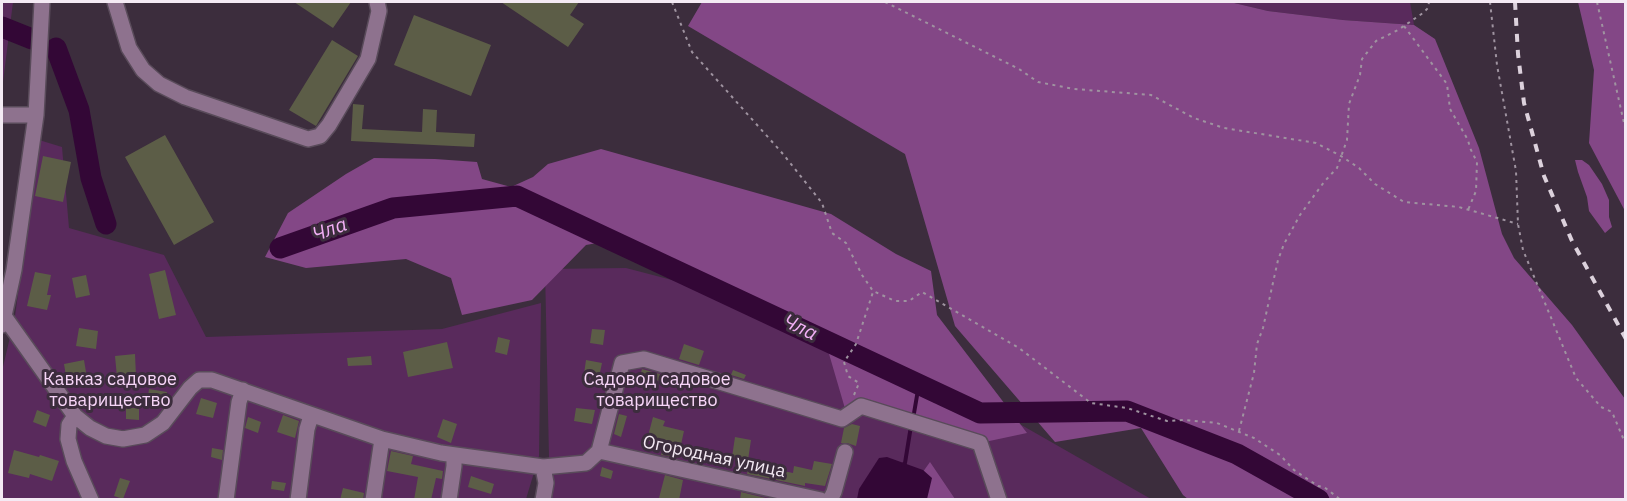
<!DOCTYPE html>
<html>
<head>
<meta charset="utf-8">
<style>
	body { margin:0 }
	#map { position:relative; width:1627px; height:501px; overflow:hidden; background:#3c2d3d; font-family:"IBM Plex Sans",sans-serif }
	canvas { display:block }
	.frame { position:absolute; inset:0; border:3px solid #f4eaf4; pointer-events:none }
</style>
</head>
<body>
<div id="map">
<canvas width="1627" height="501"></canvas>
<div class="frame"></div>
</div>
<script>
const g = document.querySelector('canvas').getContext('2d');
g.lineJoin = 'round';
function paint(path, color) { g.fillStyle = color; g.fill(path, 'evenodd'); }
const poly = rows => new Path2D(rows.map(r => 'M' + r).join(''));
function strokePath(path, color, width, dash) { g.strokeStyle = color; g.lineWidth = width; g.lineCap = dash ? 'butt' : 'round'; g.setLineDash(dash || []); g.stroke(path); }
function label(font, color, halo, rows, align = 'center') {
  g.font = font + ' "IBM Plex Sans",sans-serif'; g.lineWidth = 6; g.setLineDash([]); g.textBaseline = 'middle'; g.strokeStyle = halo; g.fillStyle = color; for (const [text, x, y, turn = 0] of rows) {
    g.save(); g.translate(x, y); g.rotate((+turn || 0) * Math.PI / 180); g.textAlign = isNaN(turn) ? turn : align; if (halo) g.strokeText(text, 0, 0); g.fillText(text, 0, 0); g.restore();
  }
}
const green = poly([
	[2,2,13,2,2,90],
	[1230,2,1410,2,1414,25,1343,20,1268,11],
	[39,140,62,147,69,228,164,255,206,337,442,329,541,303,539,456,526,499,2,500,2,371,15,316],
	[626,268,848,326,1151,499,536,500,549,458,545,269]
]);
const forest = poly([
	[702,2,1230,2,1268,11,1343,20,1414,25,1435,39,1479,148,1502,234,1514,258,1572,325,1625,399,1625,499,1188,499,1183,495,1141,428,1055,442,955,326,905,154,688,26],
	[1578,2,1625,2,1625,211,1589,143,1594,70],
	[601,149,831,214,896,254,931,271,937,315,1027,433,980,443,874,401,846,412,827,347,616,253,608,241,586,245,532,300,462,315,451,278,406,259,306,268,265,257,288,213,346,174,374,158,435,159,477,162,482,179,511,187,533,177,548,164],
	[1575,160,1582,160,1589,165,1602,184,1609,200,1609,217,1612,227,1605,233,1589,211,1587,197,1578,172],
	[930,462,955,499,912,500,920,476]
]);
const water = poly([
	[887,457,923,470,932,478,927,499,857,499,859,489,879,458]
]);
const stream = poly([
	[913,419,919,384],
	[903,465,905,463,911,426]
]);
const river = poly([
	[2,27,32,39],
	[56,48,79,110,91,178,106,224],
	[280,248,393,208,517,196,980,413,1127,411,1237,454,1319,500]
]);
const building = poly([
	[294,2,351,2,333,28],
	[501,2,579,2,570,15,584,24,568,47],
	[414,15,491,45,471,96,394,65],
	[332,40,358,56,316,126,289,110],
	[353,104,364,105,362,129,422,132,423,109,437,110,436,132,475,134,474,147,351,141],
	[165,135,214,222,174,245,125,157],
	[43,156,71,162,63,202,35,196],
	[165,270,176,315,159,319,149,274],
	[35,272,51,275,47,295,51,295,47,310,27,306],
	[86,275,90,295,76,298,72,278],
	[79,328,98,331,96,349,76,346],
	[592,329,605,330,603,345,590,343],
	[498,337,510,340,507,355,495,352],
	[447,342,453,368,408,377,403,352],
	[684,344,704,351,699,365,679,359],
	[135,354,136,376,117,377,115,356],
	[371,356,372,365,348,366,347,358],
	[84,360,88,384,68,388,64,364],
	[586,360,602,363,599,377,584,374],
	[642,369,660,374,659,381,640,376],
	[733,370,746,375,744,379,731,375],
	[149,389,167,392,164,406,147,404],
	[201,398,217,403,213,418,196,414],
	[126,408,139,408,139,420,126,419],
	[576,408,595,410,592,424,574,421],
	[37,410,50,415,46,427,33,422],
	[619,414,627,416,621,437,614,434],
	[283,415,299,421,295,438,277,432],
	[248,417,261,422,258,433,245,428],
	[653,417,665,421,663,426,684,431,678,458,661,455,664,445,647,440],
	[443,419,457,424,451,443,437,437],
	[852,424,860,426,856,446,847,443,841,443,844,428],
	[735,437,751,440,748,460,732,457],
	[212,448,223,450,222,460,211,457],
	[14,450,39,457,40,455,59,461,52,481,30,474,29,478,8,473],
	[391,451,413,456,411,464,443,471,442,479,436,478,431,500,414,500,418,477,387,471],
	[750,460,769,464,768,468,793,473,794,466,812,470,814,461,832,464,825,486,805,483,805,486,747,474],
	[602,467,613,471,611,479,600,476],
	[665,475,683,480,679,500,659,498],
	[471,476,494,484,491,494,468,487],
	[120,478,130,481,123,499,114,496],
	[272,481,286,483,284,491,271,489],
	[343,488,364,493,363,500,340,500],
	[741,492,774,500,740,500]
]);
const path = poly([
	[672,2,692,52,783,154,822,203,832,233,846,243,862,275,873,291,895,301,909,301,922,292,1019,348,1091,403,1127,408,1167,421,1184,420,1217,423,1254,438,1280,455,1294,470,1318,486,1324,487,1341,500],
	[885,2,1019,69,1038,82,1074,89,1151,95,1194,118,1224,128,1316,143,1341,156,1359,168,1375,184,1404,202,1459,207,1518,224],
	[1490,2,1497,65,1516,171,1518,224,1523,250,1576,378,1601,407,1612,412,1626,445],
	[1597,2,1626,132],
	[1404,26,1447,84,1450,109,1468,140,1470,148,1477,162,1476,191,1468,210],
	[854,395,859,383,848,376,844,362,856,344,873,292],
	[1239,431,1254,373,1257,344,1263,328,1278,260,1284,244,1300,215,1324,182,1337,168,1347,140,1349,104,1360,75,1362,59,1376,41,1398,30,1423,13,1428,8,1429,2]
]);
const minor = poly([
	[115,2,129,48,143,70,159,84,185,97,308,139,320,136,329,125,368,59,379,11,377,2],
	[2,115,36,115],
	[4,316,75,416,90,428,106,436,123,439,145,435,163,423,190,388,199,380,212,380,382,439,441,453,543,467,586,463,599,451,622,363,644,359,842,419,861,406,980,443,999,500],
	[2,325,14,270,36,115,42,2],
	[75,416,69,425,68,439,74,461,91,500],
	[599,451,821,500],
	[226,500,239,402,243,390],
	[298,500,307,429,311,416],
	[373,500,382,439],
	[449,500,454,466,454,455],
	[543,500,546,483,543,467],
	[830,500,834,492,845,452]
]);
const rail = poly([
	[1515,2,1518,54,1524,103,1544,176,1572,241,1626,339]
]);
const parkNames = [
	["Кавказ садовое",110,380],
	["товарищество",110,401],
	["Садовод садовое",657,380],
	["товарищество",657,401]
];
const streetNames = [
	["Огородная улица",714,457,12]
];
const waterNames = [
	["Чла",330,230,-20],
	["Чла",800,328,25]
];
paint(green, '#592a5c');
paint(forest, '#834786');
paint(water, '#330736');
strokePath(stream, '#330736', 4);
strokePath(river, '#330736', 21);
paint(building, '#5c5d47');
strokePath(minor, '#594b5a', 18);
strokePath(path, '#9f93a0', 2, [3, 4.5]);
strokePath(minor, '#8e728e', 15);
strokePath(rail, '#dcd1dc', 4, [8, 8]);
label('18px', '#f7d5f8', '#3c2d3d', parkNames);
label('18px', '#f4eaf4', '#3c2d3d', streetNames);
label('italic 20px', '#f3b0f6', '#3c2d3d', waterNames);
</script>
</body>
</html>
